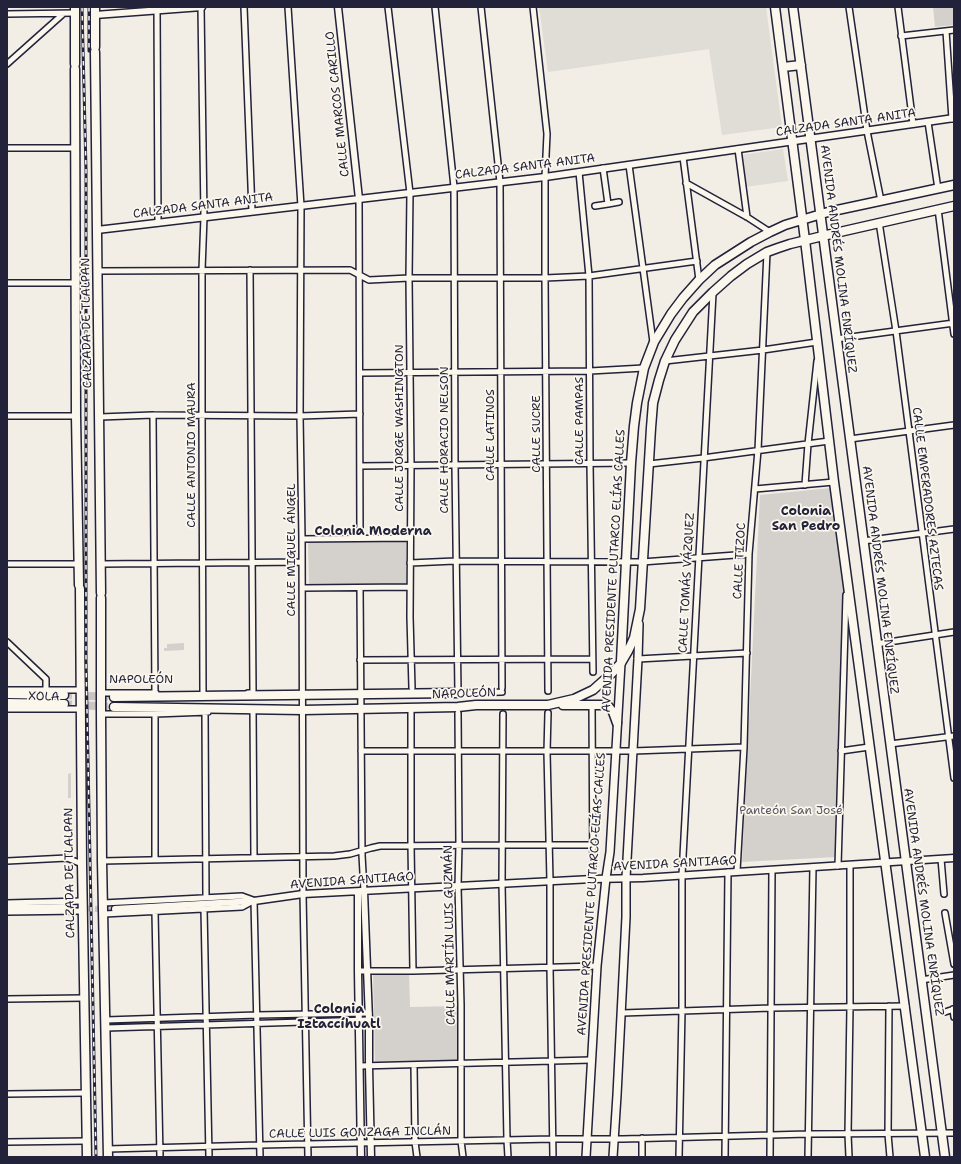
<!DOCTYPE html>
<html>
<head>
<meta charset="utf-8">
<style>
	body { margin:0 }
	#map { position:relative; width:961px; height:1164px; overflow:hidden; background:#f2eee5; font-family:"Shantell Sans",sans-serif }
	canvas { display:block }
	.frame { position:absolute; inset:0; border:8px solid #22223b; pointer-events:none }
</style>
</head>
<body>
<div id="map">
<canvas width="961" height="1164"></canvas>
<div class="frame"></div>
</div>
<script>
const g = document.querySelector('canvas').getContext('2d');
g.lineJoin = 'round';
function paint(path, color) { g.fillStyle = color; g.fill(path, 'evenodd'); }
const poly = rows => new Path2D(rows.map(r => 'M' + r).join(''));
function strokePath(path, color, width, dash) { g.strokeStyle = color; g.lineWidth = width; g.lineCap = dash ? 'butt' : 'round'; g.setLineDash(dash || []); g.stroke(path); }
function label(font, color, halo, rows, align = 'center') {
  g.font = font + ' "Shantell Sans",sans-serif'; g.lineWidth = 3.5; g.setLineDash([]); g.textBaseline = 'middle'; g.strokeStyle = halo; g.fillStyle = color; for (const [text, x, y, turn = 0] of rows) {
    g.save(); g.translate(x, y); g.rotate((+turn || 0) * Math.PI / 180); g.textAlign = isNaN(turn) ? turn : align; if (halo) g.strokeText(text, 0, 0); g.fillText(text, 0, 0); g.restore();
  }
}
const built = poly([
	[539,7,766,7,782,127,722,135,709,49,548,72],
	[783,149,788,181,745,187,741,155]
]);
const green = poly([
	[933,7,954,7,954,25,935,27],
	[831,488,845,583,837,857,742,862,760,495],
	[308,541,406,541,406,586,309,587],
	[184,643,184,650,164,651,164,648,167,648,167,644],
	[71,773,71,798,68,798,68,774],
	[373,973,409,973,410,1007,458,1006,459,1062,375,1063]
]);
const tertiaryTunnel = poly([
	[68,907,97,909,115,909]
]);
const primaryTunnel = poly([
	[64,695,114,697],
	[64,704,114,707]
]);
const minor = poly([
	[157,7,158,223],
	[201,7,204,217,202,270,202,415,203,692],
	[244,7,252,211],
	[288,7,301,206,300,416,302,539,303,894,308,1157],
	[388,7,410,193,409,278,411,465,410,617,412,688],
	[435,7,454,187,455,465,458,693,502,692],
	[481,7,500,182,502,688],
	[533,7,547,134,545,177,545,278,548,691],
	[849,7,867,131,881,201],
	[898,7,913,124],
	[7,14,75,13],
	[946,31,952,119],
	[901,36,954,30],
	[7,64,63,14],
	[928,122,938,189],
	[7,148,75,148],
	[738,149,747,217],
	[683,157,699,280],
	[629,165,653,342],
	[603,168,608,204,619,202],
	[579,172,589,276,590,464,593,672],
	[686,183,747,217,770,232],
	[359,199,360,538],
	[595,206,608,204],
	[938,209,954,334],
	[879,222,896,331,954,778],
	[98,271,350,270,369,280,409,278,545,278,589,276,697,261],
	[7,283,75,283],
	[836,339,954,323],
	[665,361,763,350,817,342],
	[360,373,590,371,644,368],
	[153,415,155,693],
	[7,416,76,416],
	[100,417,153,415,300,416,360,414],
	[850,439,954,425],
	[649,464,703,458,829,441],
	[360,466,631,463],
	[805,485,808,444,817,361],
	[755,489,834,482],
	[302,539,410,538],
	[863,541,954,529],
	[410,563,455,561,642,562,749,554],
	[7,564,79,564],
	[102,564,302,562],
	[302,588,410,587],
	[360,588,362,855,364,891],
	[7,642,46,679,46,690],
	[876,644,954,632],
	[638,659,747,653],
	[360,660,592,659],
	[7,690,80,690],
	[101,693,156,693],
	[248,693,252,693,253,691,250,270],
	[592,705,593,879],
	[411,708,411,845,413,971],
	[7,709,80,709],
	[253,709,254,857],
	[205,713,206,898],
	[458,713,459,845,458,886,461,1005,461,1141,463,1157],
	[548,713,547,752,550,881,550,968,553,1157],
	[101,714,155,714,208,712],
	[503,714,502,884,507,1140,508,1157],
	[890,744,954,736],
	[361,751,633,751,744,747],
	[841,751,869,747],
	[941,859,944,894],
	[155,860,155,714],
	[7,861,67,858,82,864],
	[102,861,334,856,350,854,371,848,380,846,503,845,592,845],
	[838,866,846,595],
	[737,871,744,747,749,554,758,450,767,252],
	[254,901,260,1157],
	[7,903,82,901],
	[103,903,242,896,253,900],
	[204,909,209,1157],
	[7,912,82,911],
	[155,912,160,1157],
	[945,913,954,964],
	[104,914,242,907,253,901],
	[358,971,413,971,597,966],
	[921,980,954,975],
	[7,999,84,998],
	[889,1006,888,1134,890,1157],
	[953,1009,954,1017],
	[945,1012,954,1009],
	[622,1013,771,1008,906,1006],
	[106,1020,257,1015,369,1013],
	[106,1028,369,1020],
	[414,1065,415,1142,417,1157],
	[360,1066,591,1060],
	[7,1094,85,1093],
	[7,1142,86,1141],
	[107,1149,260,1145,553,1139,623,1139,808,1134,954,1133],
	[642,1157,642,1138],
	[679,1157,682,1010,682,875,713,293],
	[725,1157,728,872],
	[770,1157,772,870],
	[808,1157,813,867],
	[849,1157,848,1134,850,1007,850,865]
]);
const tertiary = poly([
	[338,7,359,199],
	[95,15,202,7],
	[97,230,545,177,954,118],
	[364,891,369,1020,369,1067,371,1157],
	[358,892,358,971,361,1157],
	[7,908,68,907],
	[115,909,254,901,303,894,593,879,643,878,954,858]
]);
const secondary = poly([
	[586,1157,597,966,606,878,610,852,621,663],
	[613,1157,617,1095,626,917,626,878,638,659,639,624]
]);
const primary = poly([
	[775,7,805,240,834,482,925,1157],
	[793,7,945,1157],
	[783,67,801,65],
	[621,661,631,463,634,426,637,403,644,368,654,342,671,314,683,298,699,280,715,265,751,242,770,232,785,225,828,212,954,185],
	[7,694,64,695],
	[114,697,458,693],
	[7,703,64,704],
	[563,705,602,705,608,706,613,712,617,723],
	[114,707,303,710,458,707,476,705,548,705,574,699,593,690,612,673,621,663,628,651,634,638,640,609,651,428,653,403,659,380,665,361,675,340,693,312,713,292,731,276,747,264,767,252,778,248,790,244,831,234,954,206]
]);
const trunk = poly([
	[75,7,75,64],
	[95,7,95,47],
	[95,52,101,593],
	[75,69,76,416,79,585],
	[80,589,82,864,87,1157],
	[101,598,101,714,102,861,108,1157]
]);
const rail = poly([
	[82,7,86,170,86,661,96,1157],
	[89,7,89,51]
]);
const streetNames = [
	["CALLE MARCOS CARILLO",338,104,-96],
	["CALZADA SANTA ANITA",846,123,-8],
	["CALZADA SANTA ANITA",525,167,-7],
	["CALZADA SANTA ANITA",203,206,-7],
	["AVENIDA ANDRÉS MOLINA ENRÍQUEZ",838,259,83],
	["CALZADA DE TLALPAN",87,323,-91],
	["CALLE PAMPAS",580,421,-90],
	["CALLE JORGE WASHINGTON",400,428,-90],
	["CALLE SUCRE",537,434,-90],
	["CALLE LATINOS",491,435,-90],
	["CALLE HORACIO NELSON",445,440,-90],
	["CALLE ANTONIO MAURA",192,455,-90],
	["CALLE EMPERADORES AZTECAS",927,499,83],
	["CALLE MIGUEL ÁNGEL",292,550,-90],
	["CALLE TIZOC",740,561,-87],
	["AVENIDA PRESIDENTE PLUTARCO ELÍAS CALLES",614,571,-87],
	["AVENIDA ANDRÉS MOLINA ENRÍQUEZ",880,580,83],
	["CALLE TOMÁS VÁZQUEZ",687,583,-87],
	["NAPOLEÓN",141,680],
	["NAPOLEÓN",464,694,-2],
	["XOLA",44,697,1],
	["AVENIDA SANTIAGO",675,864,-3],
	["CALZADA DE TLALPAN",70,873,-91],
	["AVENIDA SANTIAGO",352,881,-4],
	["AVENIDA PRESIDENTE PLUTARCO ELÍAS CALLES",592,894,-86],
	["AVENIDA ANDRÉS MOLINA ENRÍQUEZ",923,902,82],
	["CALLE MARTÍN LUIS GUZMÁN",450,935,-91],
	["CALLE LUIS GONZAGA INCLÁN",360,1133,-1]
];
const parkNames = [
	["Panteón San José",791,811]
];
const neighbourhoodNames = [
	["Colonia",806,512],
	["San Pedro",806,527],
	["Colonia Moderna",373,532],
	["Colonia",339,1010],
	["Iztaccíhuatl",339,1025]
];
paint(built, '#e0dcd6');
paint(green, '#d4d1cc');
strokePath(tertiaryTunnel, '#c8c5c3', 6, [6, 3]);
strokePath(primaryTunnel, '#c8c5c3', 8, [8, 4]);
strokePath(minor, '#22223b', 8);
strokePath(tertiary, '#22223b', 9);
strokePath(secondary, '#22223b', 10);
strokePath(primary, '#22223b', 11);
strokePath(trunk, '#22223b', 11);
strokePath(minor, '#fbf7ec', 5);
strokePath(tertiary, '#fbf7ec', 6);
strokePath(secondary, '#fbf7ec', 7);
strokePath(primary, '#fbf7ec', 8);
strokePath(trunk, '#fbf7ec', 8);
strokePath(rail, '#22223b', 3);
strokePath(rail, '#fbf7ec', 1.5, [4.5]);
label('12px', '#22223b', '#fbf7ec', streetNames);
label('12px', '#575766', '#fbf7ec', parkNames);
label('bold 13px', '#22223b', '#fbf7ec', neighbourhoodNames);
</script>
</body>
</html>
